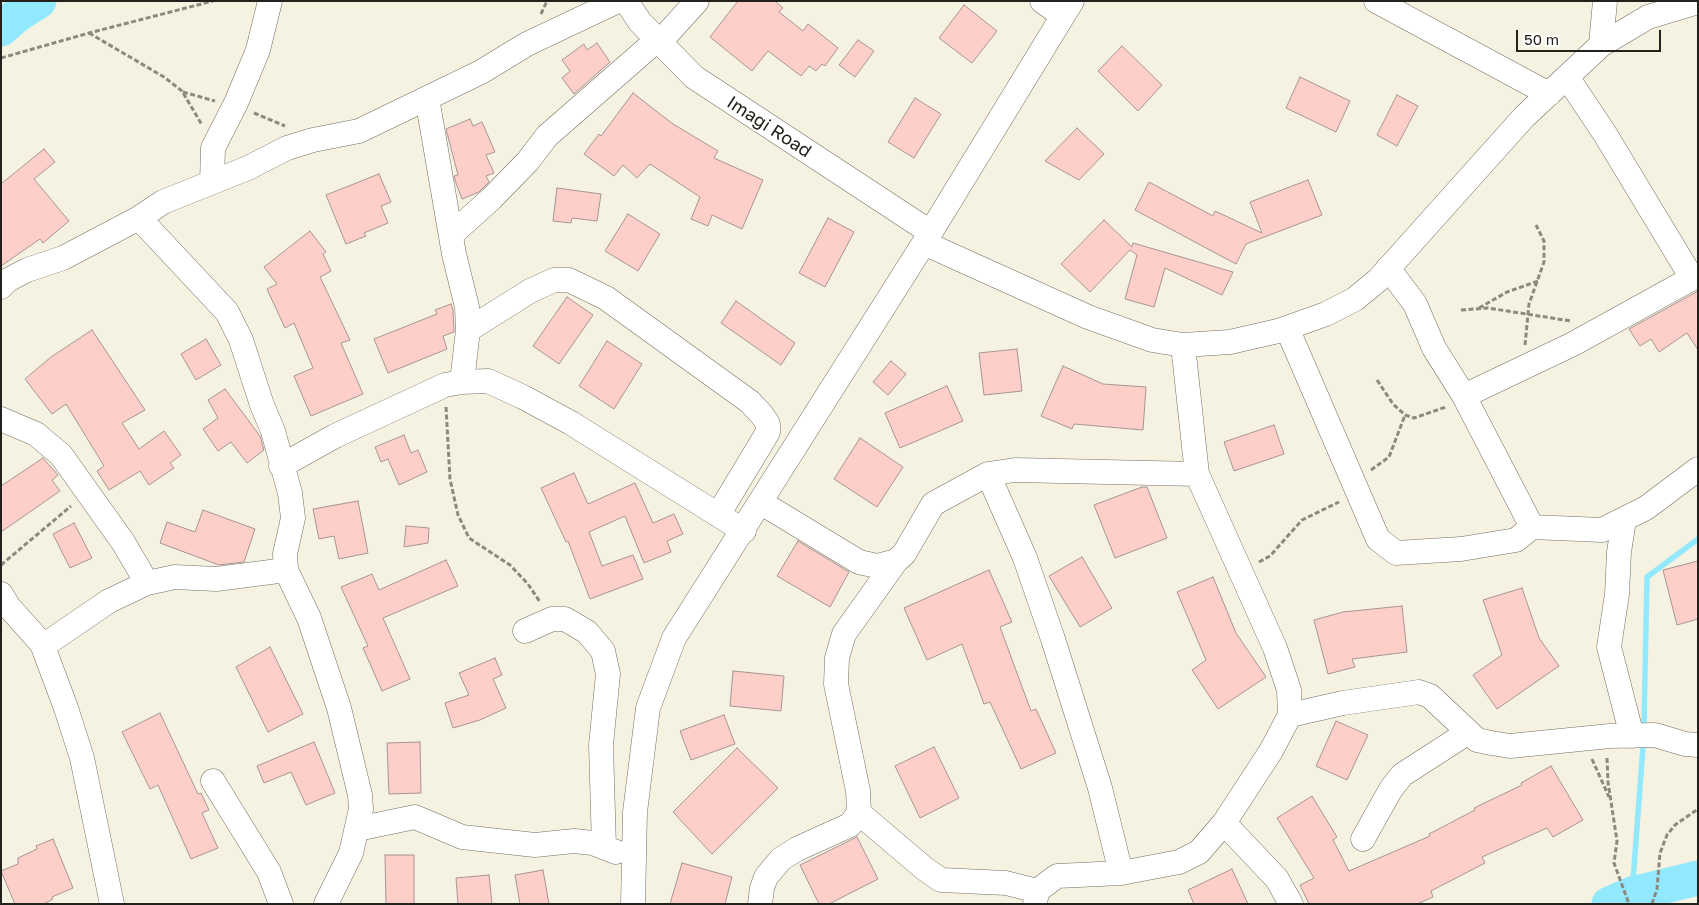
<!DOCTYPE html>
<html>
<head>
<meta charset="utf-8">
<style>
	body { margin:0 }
	#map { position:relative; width:1699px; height:905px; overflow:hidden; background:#f6f2e2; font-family:"Golos Text",sans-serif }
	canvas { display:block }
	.frame { position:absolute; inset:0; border:2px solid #22211b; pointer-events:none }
	.scale { position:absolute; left:1516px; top:30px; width:145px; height:22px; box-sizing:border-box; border:2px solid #22211b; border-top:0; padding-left:6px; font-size:15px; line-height:18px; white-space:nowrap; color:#22211b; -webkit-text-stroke:4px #fff; paint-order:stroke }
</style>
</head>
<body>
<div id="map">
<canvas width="1699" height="905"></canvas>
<div class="frame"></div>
<div class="scale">50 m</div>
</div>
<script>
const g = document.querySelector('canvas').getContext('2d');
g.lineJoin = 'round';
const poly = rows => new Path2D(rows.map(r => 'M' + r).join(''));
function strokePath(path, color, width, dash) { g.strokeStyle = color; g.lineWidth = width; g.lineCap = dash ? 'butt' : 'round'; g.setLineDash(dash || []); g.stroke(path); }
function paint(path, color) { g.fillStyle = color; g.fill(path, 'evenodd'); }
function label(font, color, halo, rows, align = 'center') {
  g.font = font + ' "Golos Text",sans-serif'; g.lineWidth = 4; g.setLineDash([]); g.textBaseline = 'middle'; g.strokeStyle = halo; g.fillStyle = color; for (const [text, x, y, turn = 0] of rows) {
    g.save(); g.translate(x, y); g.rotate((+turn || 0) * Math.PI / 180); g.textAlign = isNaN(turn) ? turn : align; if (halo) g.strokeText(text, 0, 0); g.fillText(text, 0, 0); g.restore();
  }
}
const stream = poly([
	[1644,723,1647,577,1698,539],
	[1632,894,1643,747]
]);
const river = poly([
	[1,29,17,15,39,1],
	[1609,904,1632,894,1698,878]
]);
const building = poly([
	[738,1,775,1,783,8,779,12,803,31,808,24,838,48,825,66,822,64,816,71,809,66,801,76,768,51,752,71,710,37,738,1],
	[964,5,997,31,972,63,939,38,964,5],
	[858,40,874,51,855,77,839,65,858,40],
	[597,43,610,62,574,94,562,78,570,71,562,60,584,44,587,50,597,43],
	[1122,46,1162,85,1138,111,1098,71,1122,46],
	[1300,77,1350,101,1336,132,1286,108,1300,77],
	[633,93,673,124,718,151,714,158,763,180,742,229,712,215,708,226,691,219,700,197,650,164,637,178,623,165,614,176,584,154,599,134,601,136,633,93],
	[1397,95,1418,106,1397,146,1377,135,1397,95],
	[915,98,941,114,914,158,888,142,915,98],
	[470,119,473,126,482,122,495,152,486,155,494,173,486,176,489,182,479,192,462,199,456,183,454,176,458,175,446,129,470,119],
	[1077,128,1104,154,1079,180,1045,161,1077,128],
	[44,149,55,162,34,179,69,221,43,243,40,239,1,266,1,184,44,149],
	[379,174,391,202,381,206,388,223,364,233,366,236,346,244,326,195,379,174],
	[1308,180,1322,215,1246,244,1236,264,1135,210,1149,182,1213,216,1215,211,1262,233,1250,202,1308,180],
	[557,188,601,194,597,221,572,218,571,223,553,221,557,188],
	[628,214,660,234,638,271,605,251,628,214],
	[828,218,854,232,825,287,799,273,828,218],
	[1104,220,1132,247,1133,243,1233,272,1222,295,1165,268,1154,307,1125,299,1137,255,1130,250,1090,292,1061,264,1104,220],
	[310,231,326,252,323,254,331,271,320,277,350,340,341,343,363,394,311,416,294,376,313,368,294,323,285,328,267,289,277,284,264,267,310,231],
	[1698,291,1698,350,1687,333,1659,352,1651,339,1640,346,1629,329,1698,291],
	[567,297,593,315,559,364,533,346,567,297],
	[736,301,795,343,781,365,721,323,736,301],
	[451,304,453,310,454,332,443,336,447,349,388,373,374,339,437,314,435,310,451,304],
	[92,330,145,410,122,423,139,449,164,431,181,455,170,463,174,468,149,485,140,471,109,490,97,471,104,466,66,404,52,414,25,379,51,357,92,330],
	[206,339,221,365,196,380,181,354,206,339],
	[607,341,642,364,614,409,579,386,607,341],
	[1017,349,1022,391,984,395,979,353,1017,349],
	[891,361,906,374,888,395,873,382,891,361],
	[1063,366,1103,384,1146,387,1143,430,1074,424,1072,429,1041,416,1063,366],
	[947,386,963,421,900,448,885,413,947,386],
	[225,389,260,436,264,450,247,463,231,442,218,451,203,429,218,418,208,400,225,389],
	[1274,425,1284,454,1234,471,1224,442,1274,425],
	[404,435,411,453,418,450,427,472,399,485,388,459,381,462,375,447,404,435],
	[860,438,903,467,877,507,834,479,860,438],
	[43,458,58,475,52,480,60,491,1,532,1,486,43,458],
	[574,473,588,504,635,483,653,523,674,514,683,534,667,541,671,552,644,563,625,516,589,532,602,566,633,555,643,579,590,599,568,541,566,542,541,488,574,473],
	[1142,487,1147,487,1167,538,1115,558,1094,505,1142,487],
	[358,501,368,553,339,559,334,536,319,539,313,509,358,501],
	[203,510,255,529,244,562,219,565,160,543,167,522,195,532,203,510],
	[74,523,92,558,70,568,53,534,74,523],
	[406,526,429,528,428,543,404,547,406,526],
	[798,541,849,572,830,607,777,576,798,541],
	[1082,557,1112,608,1080,627,1049,576,1082,557],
	[446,560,458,586,383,618,410,679,382,691,363,648,368,646,341,587,372,574,379,590,446,560],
	[1698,561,1698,619,1677,625,1663,570,1698,561],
	[989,570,1012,622,1000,627,1031,711,1036,709,1056,753,1021,769,990,702,984,704,962,644,927,660,904,608,989,570],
	[1213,577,1236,633,1266,677,1218,709,1192,670,1206,660,1177,592,1213,577],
	[1522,588,1539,638,1559,666,1497,709,1473,675,1502,655,1483,600,1522,588],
	[1402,606,1407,652,1352,659,1355,667,1328,674,1314,620,1343,612,1402,606],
	[270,647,303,714,268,732,236,667,270,647],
	[495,658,502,675,493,679,506,708,480,720,453,728,445,703,469,695,459,673,495,658],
	[733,671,784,676,781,711,730,706,733,671],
	[160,713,198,794,201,793,209,810,202,813,218,848,191,859,158,785,150,789,122,732,160,713],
	[724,715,735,744,691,760,680,731,724,715],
	[1336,721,1368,735,1347,780,1316,766,1336,721],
	[314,742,335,793,306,805,291,772,264,783,257,766,314,742],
	[420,742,421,793,389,794,387,743,420,742],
	[934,747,959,798,920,818,895,766,934,747],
	[737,748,778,788,712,854,673,812,737,748],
	[1551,766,1583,820,1553,837,1547,828,1482,857,1485,863,1431,891,1433,897,1417,904,1309,904,1300,885,1314,878,1277,818,1312,796,1337,837,1333,840,1349,871,1430,836,1429,834,1475,810,1474,808,1522,785,1521,783,1551,766],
	[857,837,878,879,829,904,819,904,800,865,857,837],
	[53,839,73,888,52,897,53,899,44,904,15,904,1,871,18,864,18,858,37,849,36,846,53,839],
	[385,855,414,855,414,904,386,904,385,855],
	[682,863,732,877,725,904,670,904,682,863],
	[1232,869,1248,904,1194,904,1188,890,1232,869],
	[543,870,549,904,520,904,515,875,543,870],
	[489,875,492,904,458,904,456,878,489,875]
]);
const path = poly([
	[541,14,547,1],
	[89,33,164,77,182,91,202,125],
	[1,58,89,33,213,1],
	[183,92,215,101],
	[254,113,285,126],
	[1479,308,1507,292,1538,281],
	[1461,310,1488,308,1571,321],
	[1525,345,1529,304,1544,262,1544,241,1536,225],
	[1377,380,1393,404,1405,415,1414,418,1446,407],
	[446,407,450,479,458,515,469,538,510,565,528,584,540,602],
	[1371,470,1389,457,1405,415],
	[1259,562,1270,556,1302,520,1339,502],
	[1,565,71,506],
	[1607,758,1608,782,1617,841,1614,863,1629,904],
	[1592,759,1609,797],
	[1652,904,1657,889,1660,853,1667,835,1675,825,1698,809]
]);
const minor = poly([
	[626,1,640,22,694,77,930,232],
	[1042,1,1063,16],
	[1376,1,1549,94],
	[659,43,697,1],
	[1601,45,1605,1],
	[1567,77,1605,134,1692,278],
	[427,98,454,254,467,307,468,330,462,382],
	[212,182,213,148,236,103,258,50,270,1],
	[139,218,227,312,241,340,262,405,273,431,290,493,293,518,285,554,286,570,309,618,339,708,360,795,361,809,351,853,326,904],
	[452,234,491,199,528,161,547,136,657,40],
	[924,243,1088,317,1152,340,1183,345,1230,342,1278,331,1326,314,1355,299,1378,280,1524,117,1601,45,1648,17,1698,2],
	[1388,268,1415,304,1434,348,1464,396,1573,344,1698,275],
	[1,287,8,280,27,270,63,258,139,218,163,202,248,168,287,148,313,140,359,131,481,72,527,44,618,1],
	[1287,328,1378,539,1396,553,1461,549,1516,540,1532,527,1464,396],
	[468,330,530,291,554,280,569,280,606,298,750,402,762,415,768,424,768,432,718,515],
	[1,419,36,434,61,455,123,542,147,583],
	[281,466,335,436,445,385,462,382,488,381,523,397,571,423,744,531],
	[988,474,1025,558,1053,639,1100,788,1121,873],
	[760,502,859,562,877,566,896,561,904,554,933,504,988,474,1015,470,1197,474],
	[1624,520,1619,552,1617,594,1609,647,1632,736],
	[1532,527,1602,530,1646,508,1698,469],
	[1,594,9,607,42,644,66,708,82,758,112,904],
	[525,631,552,619,565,619,587,632,603,651,608,674,601,745,604,847],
	[43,646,109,601,147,583,175,577,216,579,286,570],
	[1290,715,1343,703,1419,692,1430,696,1477,740,1491,743,1510,746,1610,736,1655,735,1685,744,1698,745],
	[213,781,269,872,281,904],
	[859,813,925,869,941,880,1006,883,1037,891],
	[1224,823,1277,879,1291,904],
	[357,829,415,817,462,837,535,845,574,841,593,843,616,852],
	[1363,839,1391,789,1402,775,1467,733],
	[633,904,635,812,648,708,674,638,924,243,1072,1],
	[760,904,762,888,766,877,781,859,797,849,850,825,859,813,858,791,836,684,837,658,844,634,896,561],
	[1035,904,1037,891,1057,876,1121,873,1179,862,1199,852,1224,823,1271,751,1290,715,1289,690,1275,648,1197,474,1183,345]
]);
const streetNames = [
	["Imagi Road",769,127,33]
];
strokePath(stream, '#92e9fe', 5.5);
strokePath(river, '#92e9fe', 35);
paint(building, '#fdcfc8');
strokePath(building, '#a69492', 1);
strokePath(minor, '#726e60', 25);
strokePath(path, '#8c897e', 3, [5, 2.5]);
strokePath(minor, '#fff', 24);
label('18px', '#22211b', '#fff', streetNames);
</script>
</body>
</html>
